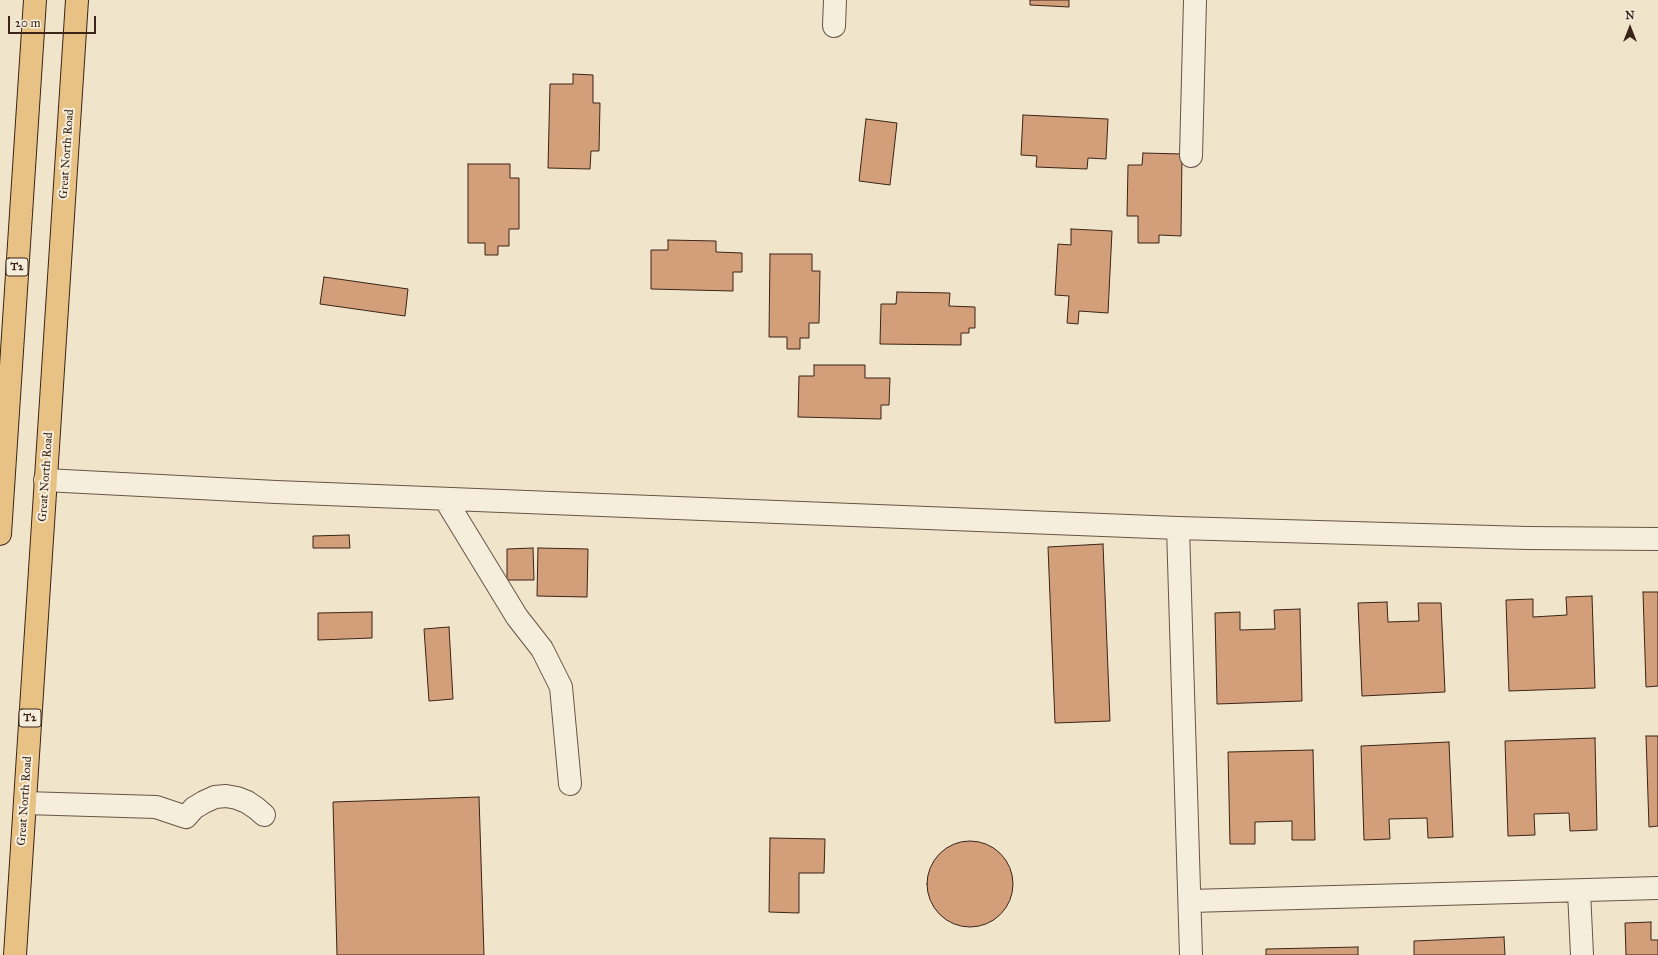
<!DOCTYPE html>
<html>
<head>
<meta charset="utf-8">
<style>
	body { margin:0 }
	#map { position:relative; width:1658px; height:955px; overflow:hidden; background:#f0e5ca; font-family:"IM FELL Great Primer",serif }
	canvas { display:block }
	.north { position:absolute; left:1610px; top:8px; width:40px; height:40px; -webkit-text-stroke:3px #f5eedd; paint-order:stroke; rotate:0deg; font-size:11px; font-weight:700; line-height:16px; text-align:center; color:#3a2317 }
	.north::after { content:''; display:block; margin:auto; width:14px; height:18px; background:#3a2317; clip-path:polygon(50% 0,100% 100%,50% 72%,0 100%) }
	.scale { position:absolute; left:8px; top:16px; width:88px; height:18px; box-sizing:border-box; border:2px solid #3a2317; border-top:0; padding-left:5px; font-size:12px; line-height:14px; white-space:nowrap; color:#3a2317; -webkit-text-stroke:3px #f5eedd; paint-order:stroke }
</style>
</head>
<body>
<div id="map">
<canvas width="1658" height="955"></canvas>
<div class="north">N</div>
<div class="scale">20 m</div>
</div>
<script>
const g = document.querySelector('canvas').getContext('2d');
g.lineJoin = 'round';
function paint(path, color) { g.fillStyle = color; g.fill(path, 'evenodd'); }
const poly = rows => new Path2D(rows.map(r => 'M' + r).join(''));
function strokePath(path, color, width, dash) { g.strokeStyle = color; g.lineWidth = width; g.lineCap = dash ? 'butt' : 'round'; g.setLineDash(dash || []); g.stroke(path); }
function label(font, color, halo, rows, align = 'center') {
  g.font = font + ' "IM FELL Great Primer",serif'; g.lineWidth = 4; g.setLineDash([]); g.textBaseline = 'middle'; g.strokeStyle = halo; g.fillStyle = color; for (const [text, x, y, turn = 0] of rows) {
    g.save(); g.translate(x, y); g.rotate((+turn || 0) * Math.PI / 180); g.textAlign = isNaN(turn) ? turn : align; if (halo) g.strokeText(text, 0, 0); g.fillText(text, 0, 0); g.restore();
  }
}
const building = poly([
	[1030,0,1069,0,1069,7,1030,5,1030,0],
	[573,74,593,75,593,103,600,103,599,151,591,151,590,169,548,168,550,84,573,84,573,74],
	[1023,115,1108,119,1106,159,1088,158,1087,169,1036,167,1037,156,1021,155,1023,115],
	[866,119,897,123,890,185,859,181,866,119],
	[1143,153,1182,154,1181,236,1159,235,1159,243,1138,243,1138,216,1127,216,1128,165,1142,165,1143,153],
	[468,164,510,164,510,178,519,178,519,229,509,229,509,246,498,246,498,255,485,255,485,243,468,243,468,164],
	[1071,229,1112,231,1108,313,1079,311,1078,324,1067,323,1069,296,1055,295,1058,244,1071,245,1071,229],
	[668,240,716,241,716,252,742,253,742,272,733,272,733,291,651,289,651,250,668,250,668,240],
	[770,254,812,254,812,271,820,271,819,323,809,323,809,338,800,338,800,349,787,349,787,337,769,337,770,254],
	[324,277,408,289,405,316,320,304,324,277],
	[897,292,950,293,949,306,975,307,975,328,969,328,969,333,961,333,961,345,880,344,881,304,896,304,897,292],
	[814,365,865,365,865,378,890,378,889,405,881,405,881,419,798,417,799,376,814,376,814,365],
	[349,535,350,548,313,548,313,536,349,535],
	[1103,544,1110,721,1055,723,1048,547,1103,544],
	[533,548,534,580,507,580,507,549,533,548],
	[538,548,588,549,587,597,537,596,538,548],
	[1643,592,1658,592,1658,686,1646,687,1643,592],
	[1592,596,1595,688,1509,691,1506,600,1533,599,1533,617,1567,615,1566,597,1592,596],
	[1387,602,1388,622,1419,621,1418,603,1441,603,1445,692,1362,696,1358,603,1387,602],
	[1300,609,1302,701,1217,704,1215,613,1240,612,1240,630,1275,629,1274,610,1300,609],
	[372,612,372,638,318,640,318,613,372,612],
	[449,627,453,699,429,701,424,629,449,627],
	[1646,736,1658,736,1658,826,1649,827,1646,736],
	[1595,738,1597,830,1570,831,1569,813,1534,814,1535,835,1508,836,1505,741,1595,738],
	[1449,742,1453,837,1428,838,1427,818,1389,819,1390,839,1364,840,1361,746,1449,742],
	[1313,750,1315,840,1292,840,1292,821,1255,822,1255,844,1230,844,1228,752,1313,750],
	[479,797,484,955,337,955,333,802,479,797],
	[770,838,825,839,824,873,799,873,799,913,769,912,770,838],
	'927 884a43 43 0 1 1 86 0a43 43 0 1 1-86 0Z',
	[1651,922,1651,940,1658,940,1658,955,1626,955,1625,923,1651,922],
	[1504,937,1505,955,1414,955,1414,941,1504,937],
	[1358,947,1358,955,1266,955,1266,949,1358,947]
]);
const minor = poly([
	[834,26,835,0],
	[1191,156,1195,0],
	[45,480,276,492,1178,528,1527,538,1658,539],
	[445,499,517,617,542,649,561,687,570,784],
	[1178,528,1191,955],
	[25,803,156,807,186,817,194,808,204,802,215,797,226,796,237,798,247,802,256,808,264,815],
	[1579,891,1582,955],
	[1190,901,1658,888]
]);
const major = poly([
	[0,534,35,0],
	[15,955,77,0]
]);
const shields = [
	[17,267,22],
	[30,718,22]
];
const shieldNames = [
	["T2",17,267],
	["T2",30,718]
];
const streetNames = [
	["Great North Road",67,154,-86],
	["Great North Road",46,477,-86],
	["Great North Road",25,801,-86]
];
paint(building, '#d29f7a');
strokePath(building, '#3a2317', 1);
strokePath(minor, '#685444', 24);
strokePath(major, '#3a2317', 24);
strokePath(minor, '#f5eedd', 22);
strokePath(major, '#e8c285', 22);
for (const [x, y, w] of shields) { const box = new Path2D(); box.roundRect(x - w / 2, y - 9, w, 18, 3); g.fillStyle = '#f5eedd'; g.fill(box); strokePath(box, '#3a2317', 1); }
label('bold 11px', '#3a2317', null, shieldNames);
label('12px', '#3a2317', '#f5eedd', streetNames);
</script>
</body>
</html>
